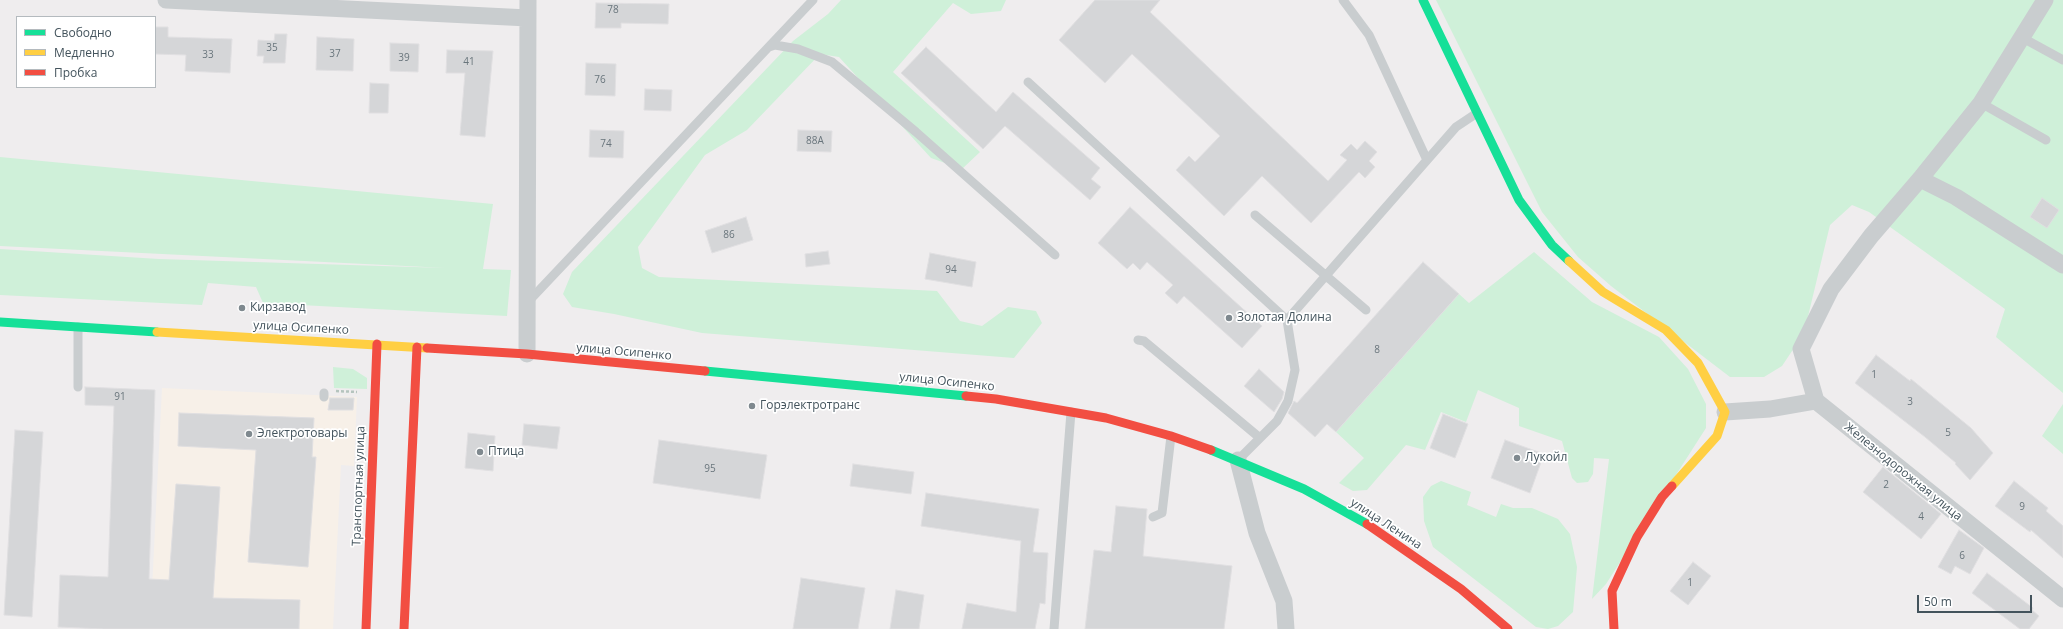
<!DOCTYPE html>
<html>
<head>
<meta charset="utf-8">
<style>
	body { margin:0 }
	#map { position:relative; width:2063px; height:629px; overflow:hidden; background:#efedee; font-family:"Open Sans",sans-serif }
	canvas { display:block }
	.legend { position:absolute; left:16px; top:16px; width:140px; height:72px; box-sizing:border-box; background:#fff; border:1px solid #b4babe; margin:0; padding:5px 7px; list-style:none; font-size:12px; color:#43535c }
	.legend li { display:flex; align-items:center; gap:8px; height:20px }
	.legend b { width:20px; border:1px solid #b4babe }
	.scale { position:absolute; left:1917px; top:595px; width:115px; height:18px; box-sizing:border-box; border:2px solid #43535c; border-top:0; padding-left:5px; font-size:12px; line-height:14px; white-space:nowrap; color:#43535c; -webkit-text-stroke:3px #fff; paint-order:stroke }
</style>
</head>
<body>
<div id="map">
<canvas width="2063" height="629"></canvas>
<ul class="legend">
<li><b style="height:5px;background:#16e098"></b>Свободно</li>
<li><b style="height:5px;background:#ffcf43"></b>Медленно</li>
<li><b style="height:5px;background:#f24e42"></b>Пробка</li>
</ul>
<div class="scale">50 m</div>
</div>
<script>
const g = document.querySelector('canvas').getContext('2d');
g.lineJoin = 'round';
function paint(path, color) { g.fillStyle = color; g.fill(path, 'evenodd'); }
const poly = rows => new Path2D(rows.map(r => 'M' + r).join(''));
function strokePath(path, color, width, dash) { g.strokeStyle = color; g.lineWidth = width; g.lineCap = dash ? 'butt' : 'round'; g.setLineDash(dash || []); g.stroke(path); }
function label(font, color, halo, rows, align = 'center') {
  g.font = font + ' "Open Sans",sans-serif'; g.lineWidth = 3.5; g.setLineDash([]); g.textBaseline = 'middle'; g.strokeStyle = halo; g.fillStyle = color; for (const [text, x, y, turn = 0] of rows) {
    g.save(); g.translate(x, y); g.rotate((+turn || 0) * Math.PI / 180); g.textAlign = isNaN(turn) ? turn : align; if (halo) g.strokeText(text, 0, 0); g.fillText(text, 0, 0); g.restore();
  }
}
const commercial = poly([
	[162,388,357,397,354,466,341,465,333,629,150,629]
]);
const green = poly([
	[841,0,1006,0,1001,11,971,14,953,3,893,72,980,152,962,169,931,158,839,57,820,54,747,130,705,155,638,247,642,268,659,277,937,291,960,321,982,326,1008,307,1036,311,1042,323,1014,358,702,333,614,314,572,307,563,294,572,272,793,41,828,14],
	[1436,0,2063,0,2063,393,1996,337,2005,309,1869,212,1852,205,1830,225,1804,333,1782,366,1764,377,1730,377,1611,286,1578,257,1542,212],
	[0,157,493,204,483,269,511,270,507,316,263,303,256,287,208,283,202,305,0,295,0,249,159,259,446,268,0,246],
	[1534,252,1592,302,1659,337,1688,369,1706,404,1706,428,1606,584,1592,599,1609,459,1594,458,1593,474,1588,482,1577,483,1572,478,1562,441,1519,426,1519,408,1478,390,1466,422,1441,412,1425,450,1406,445,1367,490,1353,491,1339,483,1364,458,1336,432,1459,294,1469,303],
	[333,367,353,369,367,378,367,389,334,388],
	[2063,404,2063,454,2042,436],
	[1441,481,1471,492,1467,505,1496,517,1501,504,1513,508,1532,508,1558,519,1570,534,1577,567,1573,612,1558,626,1548,629,1536,627,1433,547,1424,521,1423,497,1431,486]
]);
const building = poly([
	[1095,0,1160,0,1150,12,1328,181,1347,160,1340,155,1351,144,1357,150,1365,141,1377,152,1369,161,1375,167,1365,178,1359,172,1311,223,1262,176,1224,216,1176,170,1189,156,1195,162,1220,136,1132,54,1105,83,1059,40,1095,0],
	[596,3,669,4,668,24,621,23,621,28,595,28,596,3],
	[155,27,168,27,168,37,232,39,230,73,185,71,186,55,155,54,155,27],
	[275,34,287,34,285,63,263,63,264,56,257,56,258,40,274,41,275,34],
	[317,37,354,39,353,71,316,70,317,37],
	[390,43,419,44,418,72,390,71,390,43],
	[926,47,996,112,1013,92,1100,168,1091,179,1101,187,1090,200,1005,126,983,149,901,73,926,47],
	[447,50,493,51,485,137,460,135,465,73,446,73,447,50],
	[586,63,616,64,615,96,585,95,586,63],
	[370,83,389,84,388,113,369,113,370,83],
	[645,89,672,90,671,111,644,110,645,89],
	[590,130,624,131,623,158,589,157,590,130],
	[798,130,832,131,831,152,797,151,798,130],
	[2042,198,2059,210,2047,228,2030,217,2042,198],
	[1130,207,1262,326,1242,348,1184,296,1177,304,1165,293,1173,285,1147,262,1140,270,1133,263,1127,269,1098,243,1130,207],
	[746,217,753,240,712,253,705,231,746,217],
	[828,251,830,264,806,267,805,254,828,251],
	[930,253,976,262,972,287,925,279,930,253],
	[1423,262,1459,294,1336,432,1327,424,1315,437,1288,413,1294,401,1297,403,1423,262],
	[1876,355,1910,381,1911,379,1971,428,1993,453,1970,480,1955,464,1956,463,1925,437,1855,383,1876,355],
	[1259,369,1284,392,1282,399,1274,412,1244,386,1259,369],
	[85,387,155,390,149,579,169,580,176,484,220,487,213,598,300,600,299,629,104,629,58,627,60,575,108,577,114,406,85,405,85,387],
	[330,398,354,398,353,410,328,410,330,398],
	[179,413,314,418,312,457,316,457,308,567,248,562,256,450,178,446,179,413],
	[1443,414,1468,424,1455,458,1430,448,1443,414],
	[524,424,560,427,557,449,522,445,524,424],
	[15,430,43,432,32,617,4,615,15,430],
	[468,433,495,436,493,471,465,468,468,433],
	[659,440,767,455,760,499,653,483,659,440],
	[1505,440,1544,454,1530,493,1491,478,1505,440],
	[853,464,914,472,911,494,850,486,853,464],
	[1883,467,1941,514,1921,539,1863,492,1883,467],
	[2014,481,2048,508,2046,511,2063,526,2063,558,2031,530,2030,532,1995,506,2014,481],
	[926,493,1039,509,1033,552,1048,553,1045,604,1040,603,1035,629,962,629,967,603,1016,612,1021,541,921,526,926,493],
	[1116,506,1147,509,1143,556,1232,566,1224,629,1085,629,1094,550,1111,552,1116,506],
	[1959,530,1984,548,1970,574,1955,566,1951,574,1938,567,1959,530],
	[1693,562,1711,576,1688,605,1670,591,1693,562],
	[1987,573,2033,608,2032,610,2039,616,2029,629,2020,629,1972,593,1987,573],
	[801,578,865,588,858,629,793,629,801,578],
	[896,590,924,595,919,629,890,629,896,590]
]);
const path = poly([
	[336,391,357,392]
]);
const lane = poly([
	[1343,0,1369,35,1427,160],
	[2021,37,2063,60],
	[769,47,775,45,798,49,832,62,916,132,1055,255],
	[1028,82,1287,320,1295,370,1288,401,1277,421,1238,460],
	[1981,103,2046,140],
	[1255,215,1366,310],
	[528,302,813,0],
	[1287,320,1456,127,1477,113],
	[78,327,78,387],
	[1138,340,1144,341,1260,438],
	[324,397,324,393],
	[1153,517,1162,513,1171,436],
	[1054,629,1071,412]
]);
const street = poly([
	[166,0,528,18],
	[1920,179,1956,197,2063,265],
	[527,354,528,0],
	[1816,401,1801,349,1831,289,1871,236,1920,179,1981,103,2045,0],
	[1725,412,1770,409,1816,401,2063,599],
	[1238,460,1257,533,1284,601,1286,629]
]);
const fast = poly([
	[1423,0,1519,200,1552,245,1569,261],
	[0,322,157,332],
	[705,371,966,396],
	[1211,450,1304,489,1367,524]
]);
const slow = poly([
	[1569,261,1603,292,1666,330,1698,363,1725,412,1717,436,1672,486],
	[157,332,427,348]
]);
const jam = poly([
	[427,348,527,354,705,371],
	[966,396,996,399,1106,418,1171,436,1211,450],
	[1367,524,1461,589,1508,629],
	[366,629,377,344],
	[404,629,417,347],
	[1614,629,1612,591,1637,537,1662,497,1672,486]
]);
const markers = [
	[242,308,4,"#7f898f"],
	[1229,318,4,"#7f898f"],
	[752,406,4,"#7f898f"],
	[249,434,4,"#7f898f"],
	[480,452,4,"#7f898f"],
	[1517,458,4,"#7f898f"]
];
const numberNames = [
	["78",613,10],
	["35",272,48],
	["37",335,54],
	["33",208,55],
	["39",404,58],
	["41",469,62],
	["76",600,80],
	["88А",815,141],
	["74",606,144],
	["86",729,235],
	["94",951,270],
	["8",1377,350],
	["1",1874,375],
	["91",120,397],
	["3",1910,402],
	["5",1948,433],
	["95",710,469],
	["2",1886,485],
	["9",2022,507],
	["4",1921,517],
	["6",1962,556],
	["1",1690,583]
];
const poiNames = [
	["Кирзавод",250,308],
	["Золотая Долина",1237,318],
	["Горэлектротранс",760,406],
	["Электротовары",257,434],
	["Птица",488,452],
	["Лукойл",1525,458]
];
const streetNames = [
	["улица Осипенко",301,328,3],
	["улица Осипенко",624,352,5],
	["улица Осипенко",947,382,6],
	["Железнодорожная улица",1903,472,39],
	["Транспортная улица",359,486,-88],
	["улица Ленина",1386,524,33]
];
paint(commercial, '#f7f0e8');
paint(green, '#cff0d9');
paint(building, '#d5d6d8');
strokePath(building, '#e0dfe1', 1);
strokePath(path, '#b5c4be', 2.5, [3, 2]);
strokePath(lane, '#c9cdcf', 9);
strokePath(street, '#c9cdcf', 17);
strokePath(fast, '#16e098', 9);
strokePath(slow, '#ffcf43', 9);
strokePath(jam, '#f24e42', 9);
for (const [x, y, r, color] of markers) { const dot = new Path2D(); dot.arc(x, y, r, 0, 2 * Math.PI); g.fillStyle = color; g.fill(dot); strokePath(dot, '#fff', 1.5); }
label('10px', '#69757c', null, numberNames);
label('12px', '#43535c', '#fff', poiNames, 'left');
label('12px', '#43535c', '#fff', streetNames);
</script>
</body>
</html>
